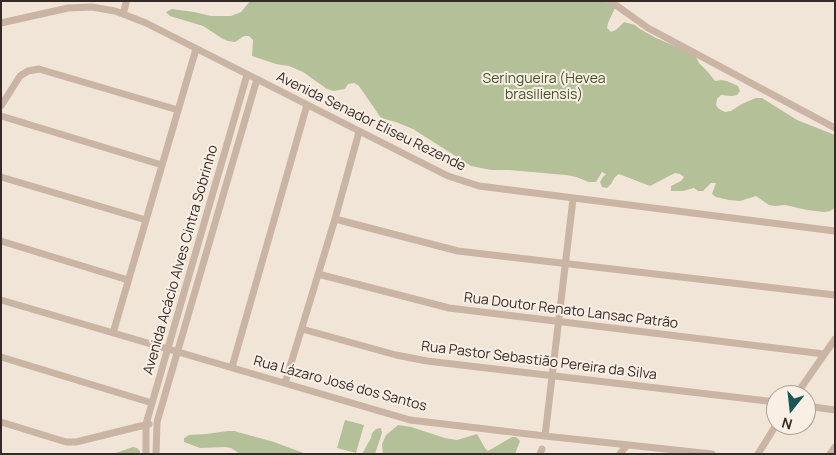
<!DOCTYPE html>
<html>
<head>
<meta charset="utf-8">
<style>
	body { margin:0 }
	#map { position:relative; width:836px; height:455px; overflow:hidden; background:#f1e5d8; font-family:Manrope,sans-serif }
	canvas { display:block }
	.frame { position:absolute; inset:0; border:2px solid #352a26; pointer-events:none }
	.north { position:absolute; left:766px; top:385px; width:50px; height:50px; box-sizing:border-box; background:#f9efe4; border:1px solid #aba098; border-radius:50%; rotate:196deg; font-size:14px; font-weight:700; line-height:20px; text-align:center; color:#352a26 }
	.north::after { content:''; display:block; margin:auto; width:18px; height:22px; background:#1b5557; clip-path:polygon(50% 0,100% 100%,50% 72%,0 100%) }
</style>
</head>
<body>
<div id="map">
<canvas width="836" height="455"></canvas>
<div class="frame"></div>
<div class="north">N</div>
</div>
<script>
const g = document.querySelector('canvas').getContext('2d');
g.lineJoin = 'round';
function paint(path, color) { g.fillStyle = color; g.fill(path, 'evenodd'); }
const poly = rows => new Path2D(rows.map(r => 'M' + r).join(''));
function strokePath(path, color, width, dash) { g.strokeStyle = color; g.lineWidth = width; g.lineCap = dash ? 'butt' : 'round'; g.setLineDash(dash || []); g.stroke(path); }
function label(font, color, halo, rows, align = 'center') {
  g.font = font + ' Manrope,sans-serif'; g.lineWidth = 4; g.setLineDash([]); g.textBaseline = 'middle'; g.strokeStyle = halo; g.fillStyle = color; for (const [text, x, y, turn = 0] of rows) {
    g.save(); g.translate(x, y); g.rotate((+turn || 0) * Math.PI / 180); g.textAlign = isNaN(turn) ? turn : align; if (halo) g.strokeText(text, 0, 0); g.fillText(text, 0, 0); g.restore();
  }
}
const green = poly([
	[250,1,603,1,611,4,615,8,608,23,607,28,611,32,616,30,624,22,635,25,640,29,656,38,686,51,696,57,699,63,708,72,715,81,721,80,727,81,738,86,740,91,737,95,732,96,721,95,717,99,716,105,719,109,725,112,731,111,740,105,751,100,756,98,762,98,797,120,835,135,835,208,830,211,824,212,807,210,785,205,775,206,769,205,756,196,740,201,729,200,716,197,712,194,716,183,711,183,703,191,698,191,694,188,683,191,671,191,671,186,681,181,684,177,680,174,675,173,650,186,619,174,615,177,611,184,607,188,602,187,600,182,603,177,606,174,602,172,596,182,589,182,576,177,566,175,509,170,491,170,471,166,413,129,396,122,381,118,359,86,354,83,348,84,345,89,339,90,334,91,327,89,303,72,289,66,276,64,252,56,253,40,249,36,244,36,235,42,228,41,223,39,203,26,170,16,166,12,172,9,194,12,211,16,231,16,241,12],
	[345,420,364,425,356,453,337,448],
	[398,425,411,427,445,438,457,440,477,434,485,448,488,451,512,437,516,437,520,441,515,454,383,454,382,444,386,435],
	[381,428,382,433,375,454,362,454,371,438,372,433,376,429],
	[228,431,234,431,274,442,306,454,240,454,231,448,225,447,200,448,184,442,184,438,189,435,206,434],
	[133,447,137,448,140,451,140,454,113,454]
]);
const minor = poly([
	[610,1,648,28,835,128],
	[123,14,126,3],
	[1,23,68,8,92,7,115,11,123,14,146,23,448,176,479,186,835,231],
	[1,106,20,76,28,71,39,69,178,110],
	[1,116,162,165],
	[1,177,146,220],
	[335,219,458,251,835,295],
	[1,241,128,280],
	[318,274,449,308,824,354],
	[1,300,410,420,545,436,712,454],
	[302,329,396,355,427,361,776,402],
	[113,333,196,49],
	[1,357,152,403],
	[232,367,307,105],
	[285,383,335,219,359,132],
	[796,395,835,339],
	[806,406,835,410],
	[1,422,66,442,76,442,149,424],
	[545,436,573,199],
	[146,454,146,424,247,75],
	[156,454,157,422,257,79],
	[540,454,542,449],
	[620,454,627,445],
	[758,454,776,425],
	[830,454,835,447]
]);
const parkNames = [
	["Seringueira (Hevea",544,79],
	["brasiliensis)",544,95]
];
const streetNames = [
	["Avenida Senador Eliseu Rezende",371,122,26],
	["Avenida Acácio Alves Cintra Sobrinho",181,260,-74],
	["Rua Doutor Renato Lansac Patrão",571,311,7],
	["Rua Pastor Sebastião Pereira da Silva",539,361,7],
	["Rua Lázaro José dos Santos",340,384,15]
];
paint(green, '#b4c098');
strokePath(minor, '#cab4a4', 7);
label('14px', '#455329', '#f9efe4', parkNames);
label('14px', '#352a26', '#f9efe4', streetNames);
</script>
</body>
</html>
